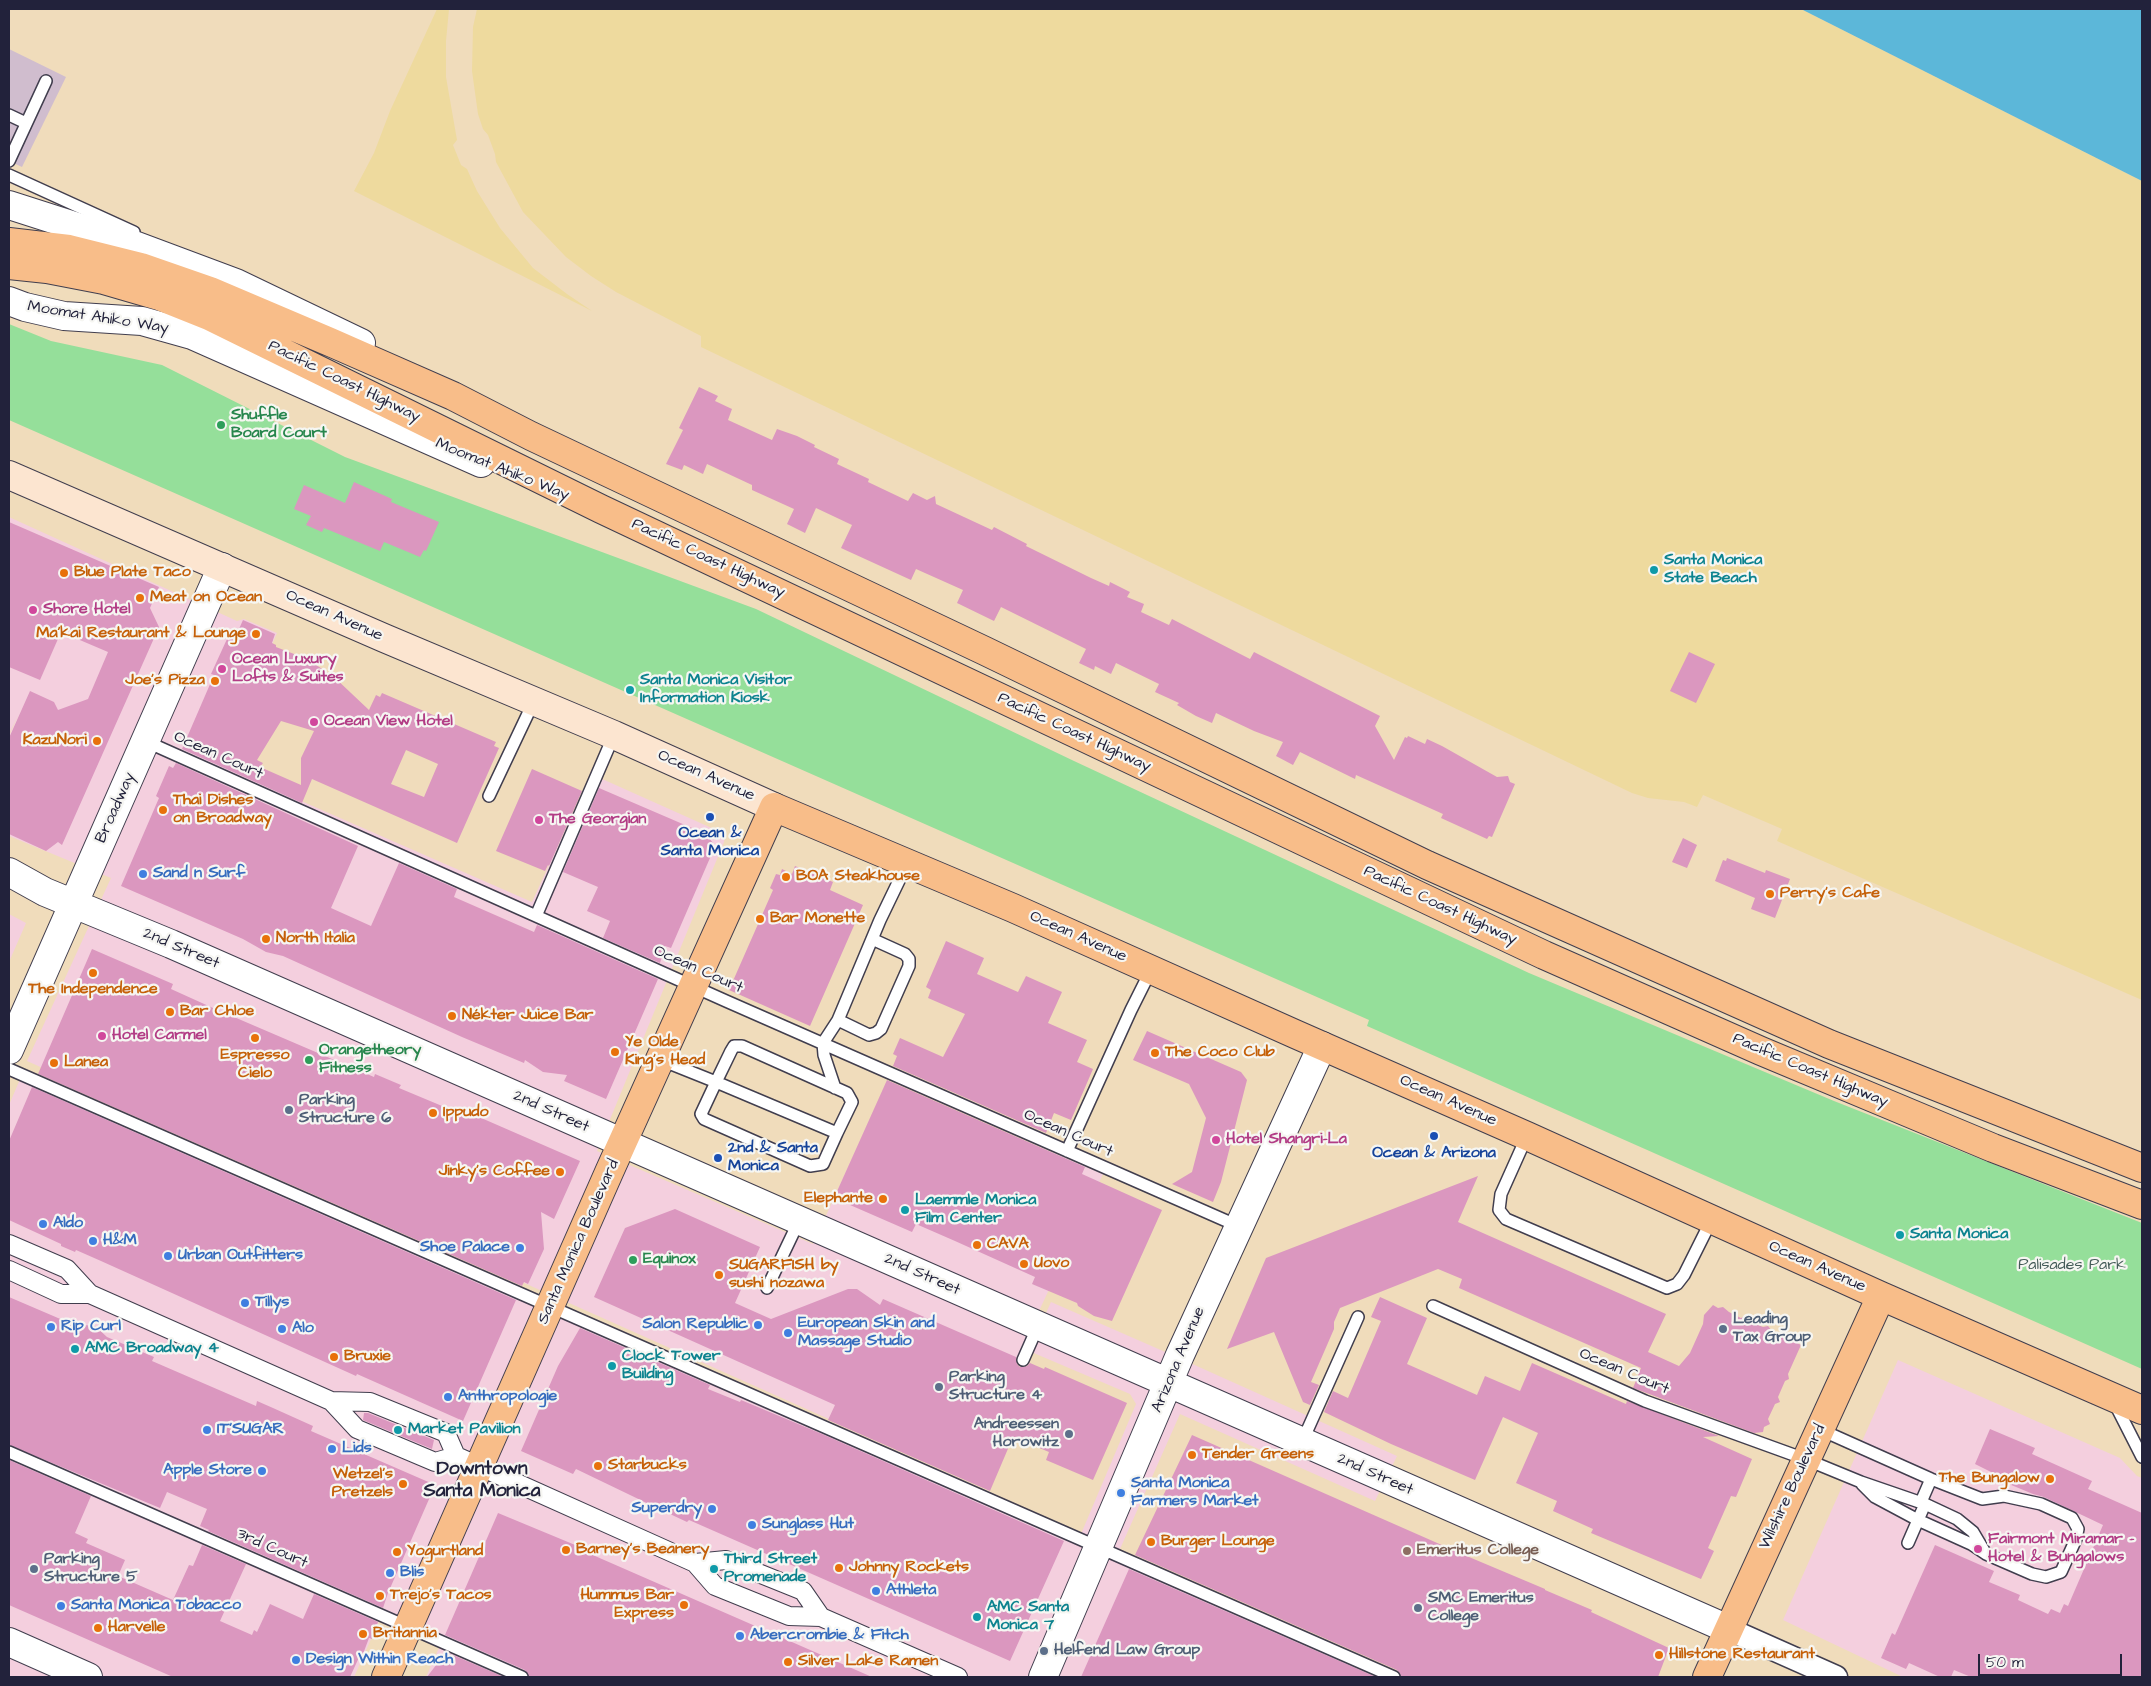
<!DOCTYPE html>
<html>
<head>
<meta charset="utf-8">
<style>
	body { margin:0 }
	#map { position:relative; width:2151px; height:1686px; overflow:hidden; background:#f0dcbb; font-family:"Architects Daughter",sans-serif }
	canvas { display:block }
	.frame { position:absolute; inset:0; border:10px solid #22223b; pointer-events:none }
	.scale { position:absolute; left:1978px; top:1654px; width:144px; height:22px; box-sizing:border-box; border:2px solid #22223b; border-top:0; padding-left:6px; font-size:15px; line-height:18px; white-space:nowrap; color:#22223b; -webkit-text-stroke:4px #f6f6f2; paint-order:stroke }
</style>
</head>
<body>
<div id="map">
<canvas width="2151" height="1686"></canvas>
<div class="frame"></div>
<div class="scale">50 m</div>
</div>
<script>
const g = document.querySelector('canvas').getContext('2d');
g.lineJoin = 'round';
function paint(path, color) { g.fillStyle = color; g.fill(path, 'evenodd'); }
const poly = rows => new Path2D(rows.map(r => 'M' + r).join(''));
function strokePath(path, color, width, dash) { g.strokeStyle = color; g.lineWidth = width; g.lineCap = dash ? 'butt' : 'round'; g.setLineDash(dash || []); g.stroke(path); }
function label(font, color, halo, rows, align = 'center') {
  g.font = font + ' "Architects Daughter",sans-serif'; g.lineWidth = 4.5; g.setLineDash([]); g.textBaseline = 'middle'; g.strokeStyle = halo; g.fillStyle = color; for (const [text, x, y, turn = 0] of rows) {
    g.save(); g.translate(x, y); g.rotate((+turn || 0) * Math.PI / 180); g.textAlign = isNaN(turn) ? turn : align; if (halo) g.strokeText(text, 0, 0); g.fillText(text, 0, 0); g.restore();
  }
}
const built = poly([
	[9,517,237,621,244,619,277,633,219,765,532,902,591,774,725,834,724,842,597,1151,813,1244,887,1082,1103,1174,961,1478,27,1061,111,878,9,836,9,736,19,714,9,734],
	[9,914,26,923,9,962],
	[24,1070,1078,1541,1136,1404,1130,1394,1029,1351,1051,1302,1179,1358,1397,1456,1375,1501,1180,1414,1116,1558,1381,1677,538,1677,9,1445,9,1105],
	[1898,1360,2120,1458,2137,1476,2142,1478,2142,1677,1903,1677,1783,1620],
	[9,1455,380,1619,354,1677,9,1677],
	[439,1648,506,1677,426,1677]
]);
const industrial = poly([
	[9,49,66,77,22,167,9,161]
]);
const green = poly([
	[9,324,51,341,162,365,345,457,756,609,1074,761,1529,973,1834,1101,2142,1223,2142,1369,1367,1026,1369,1020,9,420]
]);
const sand = poly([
	[437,9,449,9,446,41,446,77,457,140,453,145,461,165,467,169,477,191,500,228,533,268,567,294,592,311,354,191,374,153,390,111],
	[477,9,1801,9,2142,181,2142,1000,1777,841,1782,829,1703,795,1697,807,1684,802,1648,798,1632,793,701,347,701,336,616,292,591,276,566,257,523,212,496,162,495,154,488,135,483,129,478,114,472,71,473,27]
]);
const water = poly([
	[1801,9,2142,9,2142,181]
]);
const building = poly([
	[699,387,718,396,715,401,732,409,728,420,772,440,777,429,797,436,815,445,814,447,839,459,837,464,869,479,868,482,908,501,913,493,927,500,935,496,936,504,992,530,994,527,1027,544,1026,546,1091,578,1109,586,1110,582,1130,592,1127,597,1144,604,1141,612,1169,625,1172,619,1250,659,1254,652,1380,716,1375,726,1394,760,1405,737,1407,738,1408,736,1425,744,1427,739,1442,746,1497,777,1508,776,1510,782,1515,784,1492,837,1489,836,1487,839,1441,818,1443,814,1356,775,1355,779,1300,752,1293,765,1276,756,1283,742,1254,731,1216,713,1212,723,1196,716,1177,705,1179,703,1155,692,1159,684,1116,663,1111,674,1095,666,1094,670,1079,663,1086,649,1001,607,994,621,957,603,963,590,916,569,911,580,841,548,852,525,816,508,805,533,787,524,794,509,752,490,752,485,707,464,703,474,684,465,682,470,666,464,683,430,679,428],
	[354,482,392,499,391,502,439,522,426,551,424,550,420,557,384,542,380,551,324,528,322,532,306,525,311,516,294,509,304,485,345,503],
	[9,522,159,587,150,608,159,627,62,845,58,842,46,851,9,834,9,738,30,691,54,702,58,710,88,699,108,652,61,632,40,680,9,667],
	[243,620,275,634,272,643,276,645,276,647,307,659,333,676,369,710,376,695,380,697,382,693,496,742,494,746,499,748,457,843,312,779,302,803,182,749,214,675,211,674,227,639,229,641,233,630,239,629],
	[281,721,314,731,301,758,301,785,260,767,263,763,257,760],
	[406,750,438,764,424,797,391,784],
	[1689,652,1715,664,1696,703,1670,691],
	[176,763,358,846,331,908,371,926,399,863,457,889,454,897,534,932,537,925,658,979,606,1099,564,1081,567,1075,543,1072,525,1060,524,1063,462,1037,283,956,266,952,243,939,121,886,159,798,156,796,169,766,173,768],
	[532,769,582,791,549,866,548,865,545,871,496,851],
	[599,788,706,834,713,843,713,851,671,948,665,946,660,963,603,938,610,921,587,911,598,887,563,872],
	[1683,838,1697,845,1687,868,1672,862],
	[1727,858,1765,873,1766,870,1790,879,1775,918,1751,909,1755,898,1715,881,1723,860,1726,861],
	[795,866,833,882,830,890,863,905,810,1026,729,990,773,890,770,888,776,874,780,875,782,869,792,874],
	[946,941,984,958,977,974,1018,992,1026,976,1062,992,1048,1023,1087,1040,1077,1062,1093,1069,1071,1120,1054,1113,1046,1133,893,1066,897,1056,893,1054,900,1038,943,1057,965,1014,928,998,931,990,926,987],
	[92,949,173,984,171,989,213,1008,374,1077,375,1074,401,1085,399,1088,454,1111,456,1107,580,1161,554,1219,541,1212,544,1249,528,1284,524,1282,522,1286,38,1074],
	[1147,1031,1241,1072,1247,1080,1221,1182,1213,1202,1172,1184,1192,1172,1206,1118,1189,1084,1133,1060],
	[887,1080,1085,1167,1082,1174,1162,1210,1112,1321,1094,1316,1078,1306,1077,1303,1032,1284,1035,1277,955,1241,916,1224,912,1232,834,1198],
	[32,1087,516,1300,463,1421,357,1374,356,1376,101,1261,76,1250,75,1252,61,1246,61,1244,9,1220,9,1141],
	[1478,1176,1458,1222,1666,1314,1648,1352,1679,1366,1690,1353,1703,1324,1704,1315,1713,1305,1718,1308,1723,1307,1729,1312,1741,1318,1745,1316,1751,1322,1763,1327,1768,1326,1773,1332,1786,1338,1791,1336,1793,1341,1801,1345,1788,1374,1789,1379,1785,1381,1778,1397,1780,1402,1775,1404,1768,1419,1770,1424,1764,1427,1763,1432,1754,1433,1633,1388,1641,1368,1459,1288,1462,1279,1438,1269,1340,1308,1334,1322,1334,1329,1311,1382,1319,1385,1310,1405,1303,1402,1274,1332,1227,1349,1266,1258],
	[675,1209,760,1247,735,1303,771,1319,848,1289,857,1289,880,1305,883,1299,1016,1357,1017,1364,1020,1367,1027,1366,1030,1363,1044,1369,1045,1367,1127,1403,1093,1480,1046,1460,1049,1452,1013,1437,990,1491,828,1420,835,1405,594,1297,625,1228],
	[9,1297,72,1324,95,1326,107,1337,154,1357,152,1361,256,1406,257,1401,273,1408,313,1426,311,1431,433,1484,433,1490,388,1593,383,1608,208,1531,209,1530,200,1526,207,1509,167,1492,160,1508,9,1445],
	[1380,1297,1427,1318,1407,1364,1477,1395,1485,1376,1520,1391,1532,1363,1626,1404,1627,1401,1719,1436,1703,1437,1752,1459,1736,1497,1731,1496,1708,1548,1714,1551,1701,1579,1591,1533,1593,1529,1553,1511,1557,1501,1516,1483,1538,1433,1503,1417,1475,1480,1391,1444,1324,1412,1333,1391,1348,1398,1381,1321,1371,1317],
	[580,1328,710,1385,708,1389,740,1402,741,1400,822,1434,1064,1541,1010,1661,689,1520,687,1522,655,1507,576,1469,573,1474,521,1451,558,1366],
	[364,1413,368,1413,434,1440,432,1449,363,1420],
	[1990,1429,2035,1448,2032,1454,2092,1481,2088,1489,2142,1513,2142,1677,1971,1677,1954,1670,1951,1677,1940,1677,1909,1663,1906,1669,1881,1658,1892,1633,1895,1635,1935,1545,1994,1571,1989,1582,2020,1595,2018,1600,2048,1614,2051,1609,2060,1613,2064,1604,2068,1606,2103,1525,2044,1497,2033,1494,2004,1482,2005,1479,1975,1464],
	[1192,1435,1469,1557,1545,1589,1545,1590,1592,1610,1591,1612,1669,1648,1658,1677,1401,1677,1397,1670,1135,1555],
	[9,1460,91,1496,75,1533,88,1539,86,1543,125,1560,118,1576,173,1600,189,1565,193,1566,202,1545,246,1564,220,1621,252,1635,254,1630,257,1632,270,1604,303,1619,314,1594,378,1622,372,1639,369,1638,363,1654,361,1653,350,1677,173,1677,9,1605],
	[498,1513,580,1547,579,1549,872,1677,529,1677,525,1670,445,1635],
	[1129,1569,1376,1677,1081,1677],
	[446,1652,504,1677,427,1677]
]);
const service = poly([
	[9,115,26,123],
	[9,161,46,81],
	[9,175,134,232],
	[145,741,726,1001,1238,1226],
	[489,796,534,701],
	[536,916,614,735],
	[838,1020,869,1035,876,1033,881,1029,909,966,909,959,905,954,872,939],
	[661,1060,716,1082,837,1133,823,1164,810,1166,704,1119,701,1114,716,1082,731,1051,734,1046,742,1046,847,1093,852,1102,837,1133],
	[9,1069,1394,1677],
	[835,1088,824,1055,823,1043,838,1020,880,920,907,864],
	[1527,1136,1501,1194,1499,1210,1506,1219,1667,1288,1677,1284,1684,1275,1712,1219],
	[1067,1151,1131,1010,1151,970],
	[767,1288,799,1221],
	[1433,1306,1645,1401,1805,1459,1861,1482,1925,1504,1957,1519,1973,1532,1986,1554],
	[1023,1360,1038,1326],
	[2114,1402,2142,1457],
	[1819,1429,1931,1479,1982,1499,2004,1496,2041,1504,2072,1518,2078,1529,2076,1539,2061,1572,2046,1577,2032,1574,1986,1554,1971,1544,1918,1520,1875,1497,1862,1484],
	[1302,1442,1358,1317],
	[9,1452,522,1677],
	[1921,1502,1931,1479],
	[1908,1543,1925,1504]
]);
const pedestrian = poly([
	[9,1244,67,1269,90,1294],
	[9,1270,61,1294,90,1294,331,1401,357,1429,435,1462,456,1456,510,1480,695,1563,715,1586,789,1616,821,1617,958,1677],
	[331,1401,370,1402,446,1433,456,1456],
	[695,1563,726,1560,803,1591,821,1617]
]);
const minor = poly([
	[1728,1629,1836,1677]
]);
const tertiary = poly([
	[9,205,137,246,236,283,361,343],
	[9,301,25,307,64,316,142,321,192,335,481,463],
	[9,872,45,892,171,944,1728,1629],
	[9,1050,222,567],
	[9,1642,88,1677],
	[1043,1677,1180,1355,1322,1046]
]);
const secondary = poly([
	[9,475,384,638,614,735,774,807]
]);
const primary = poly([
	[386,1677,610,1170,774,807,1013,908,1295,1034,1527,1136,1881,1296,2142,1410],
	[1707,1677,1881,1296]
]);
const trunk = poly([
	[9,242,69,249,141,267,210,291,330,342,453,396,531,436,985,651,1427,865,1829,1044,2142,1168],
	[9,265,47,269,104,280,159,296,209,316,601,509,1544,955,1761,1051,1993,1148,2142,1205]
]);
const markers = [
	[221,425,5,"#2e9e5b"],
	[1654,570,5,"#0f9aa8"],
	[64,573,5,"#e8710a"],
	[140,598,5,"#e8710a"],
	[33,610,5,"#d1479c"],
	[256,634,5,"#e8710a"],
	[222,669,5,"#d1479c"],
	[215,681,5,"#e8710a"],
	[630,690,5,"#0f9aa8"],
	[314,722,5,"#d1479c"],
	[97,741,5,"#e8710a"],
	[163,810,5,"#e8710a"],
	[710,817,5,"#1a4fb4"],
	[539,820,5,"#d1479c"],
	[143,874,5,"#3f7fe0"],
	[786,877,5,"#e8710a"],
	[1770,894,5,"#e8710a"],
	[760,919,5,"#e8710a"],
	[266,939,5,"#e8710a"],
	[93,973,5,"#e8710a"],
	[170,1012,5,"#e8710a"],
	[452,1016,5,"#e8710a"],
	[102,1036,5,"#d1479c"],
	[255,1038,5,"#e8710a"],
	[615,1052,5,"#e8710a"],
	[1155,1053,5,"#e8710a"],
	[309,1060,5,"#2e9e5b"],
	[54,1063,5,"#e8710a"],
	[289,1110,5,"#5c6f8a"],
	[433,1113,5,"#e8710a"],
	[1434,1136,5,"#1a4fb4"],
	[1216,1140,5,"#d1479c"],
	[718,1158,5,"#1a4fb4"],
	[560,1172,5,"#e8710a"],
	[883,1199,5,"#e8710a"],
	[905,1210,5,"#0f9aa8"],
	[43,1224,5,"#3f7fe0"],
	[1900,1235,5,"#0f9aa8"],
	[93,1241,5,"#3f7fe0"],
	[977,1245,5,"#e8710a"],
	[520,1248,5,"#3f7fe0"],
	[168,1256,5,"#3f7fe0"],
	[633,1260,5,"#2e9e5b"],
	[1024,1264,5,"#e8710a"],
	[719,1275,5,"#e8710a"],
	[245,1303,5,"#3f7fe0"],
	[758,1325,5,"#3f7fe0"],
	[51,1327,5,"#3f7fe0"],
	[282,1329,5,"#3f7fe0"],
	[1723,1329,5,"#5c6f8a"],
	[788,1333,5,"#3f7fe0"],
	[75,1349,5,"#0f9aa8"],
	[334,1357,5,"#e8710a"],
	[612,1366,5,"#0f9aa8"],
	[939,1387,5,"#5c6f8a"],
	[448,1397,5,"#3f7fe0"],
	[207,1430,5,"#3f7fe0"],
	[398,1430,5,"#0f9aa8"],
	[1069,1434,5,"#5c6f8a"],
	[332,1449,5,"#3f7fe0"],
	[1192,1455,5,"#e8710a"],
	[598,1466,5,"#e8710a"],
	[262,1471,5,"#3f7fe0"],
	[2050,1479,5,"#e8710a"],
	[403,1484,5,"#e8710a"],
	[1121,1493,5,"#3f7fe0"],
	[712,1509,5,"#3f7fe0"],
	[752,1525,5,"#3f7fe0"],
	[1151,1542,5,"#e8710a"],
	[1978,1549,5,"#d1479c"],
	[566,1550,5,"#e8710a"],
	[1407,1551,5,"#8d6e63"],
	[397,1552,5,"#e8710a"],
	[839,1568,5,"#e8710a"],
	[34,1569,5,"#5c6f8a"],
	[714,1569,5,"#0f9aa8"],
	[390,1573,5,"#3f7fe0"],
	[876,1591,5,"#3f7fe0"],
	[380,1596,5,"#e8710a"],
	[684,1605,5,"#e8710a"],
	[61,1606,5,"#3f7fe0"],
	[1418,1608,5,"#5c6f8a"],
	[977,1617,5,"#0f9aa8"],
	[98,1628,5,"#e8710a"],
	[363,1634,5,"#e8710a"],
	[740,1636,5,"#3f7fe0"],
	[1044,1651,5,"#5c6f8a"],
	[1659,1655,5,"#e8710a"],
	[296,1660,5,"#3f7fe0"],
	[788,1662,5,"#e8710a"]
];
const streetNames = [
	["Moomat Ahiko Way",98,318,9],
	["Pacific Coast Highway",344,382,26],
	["Moomat Ahiko Way",502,470,22],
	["Pacific Coast Highway",708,559,25],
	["Ocean Avenue",334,616,24],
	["Pacific Coast Highway",1074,733,25],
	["Ocean Court",218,756,24],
	["Ocean Avenue",706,776,24],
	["Broadway",116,808,-66],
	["Pacific Coast Highway",1440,906,25],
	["Ocean Avenue",1078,937,24],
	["2nd Street",181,949,23],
	["Ocean Court",698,970,24],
	["Pacific Coast Highway",1810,1071,23],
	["Ocean Avenue",1448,1101,24],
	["2nd Street",551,1112,24],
	["Ocean Court",1068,1134,24],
	["Santa Monica Boulevard",579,1242,-66],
	["Ocean Avenue",1817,1267,24],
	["2nd Street",922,1275,24],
	["Arizona Avenue",1179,1360,-67],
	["Ocean Court",1624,1372,23],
	["2nd Street",1375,1475,24],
	["Wilshire Boulevard",1793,1487,-65],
	["3rd Court",272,1549,24]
];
const leisureNames = [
	["Shuffle",231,416],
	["Board Court",231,434],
	["Orangetheory",319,1051],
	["Fitness",319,1069],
	["Equinox",643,1260]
];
const cultureNames = [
	["Santa Monica",1664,561],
	["State Beach",1664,579],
	["Santa Monica Visitor",640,681],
	["Information Kiosk",640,699],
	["Laemmle Monica",915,1201],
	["Film Center",915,1219],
	["Santa Monica",1910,1235],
	["AMC Broadway 4",85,1349],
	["Clock Tower",622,1357],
	["Building",622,1375],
	["Market Pavilion",408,1430],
	["Third Street",724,1560],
	["Promenade",724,1578],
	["AMC Santa",987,1608],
	["Monica 7",987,1626]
];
const foodNames = [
	["Blue Plate Taco",74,573],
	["Meat on Ocean",150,598],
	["Ma'kai Restaurant & Lounge",246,634,"right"],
	["Joe's Pizza",205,681,"right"],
	["KazuNori",87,741,"right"],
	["Thai Dishes",173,801],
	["on Broadway",173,819],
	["BOA Steakhouse",796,877],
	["Perry's Cafe",1780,894],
	["Bar Monette",770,919],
	["North Italia",276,939],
	["The Independence",93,990,"center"],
	["Bar Chloe",180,1012],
	["Nékter Juice Bar",462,1016],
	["Ye Olde",625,1043],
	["King's Head",625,1061],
	["The Coco Club",1165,1053],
	["Espresso",255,1056,"center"],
	["Cielo",255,1074,"center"],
	["Lanea",64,1063],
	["Ippudo",443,1113],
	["Jinky's Coffee",550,1172,"right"],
	["Elephante",873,1199,"right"],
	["CAVA",987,1245],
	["Uovo",1034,1264],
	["SUGARFISH by",729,1266],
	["sushi nozawa",729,1284],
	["Bruxie",344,1357],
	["Tender Greens",1202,1455],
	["Starbucks",608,1466],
	["Wetzel's",393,1475,"right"],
	["Pretzels",393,1493,"right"],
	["The Bungalow",2040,1479,"right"],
	["Burger Lounge",1161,1542],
	["Barney's Beanery",576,1550],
	["Yogurtland",407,1552],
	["Johnny Rockets",849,1568],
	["Trejo‘s Tacos",390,1596],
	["Hummus Bar",674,1596,"right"],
	["Express",674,1614,"right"],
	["Harvelle",108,1628],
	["Britannia",373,1634],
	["Hillstone Restaurant",1669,1655],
	["Silver Lake Ramen",798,1662]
];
const hotelNames = [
	["Shore Hotel",43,610],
	["Ocean Luxury",232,660],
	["Lofts & Suites",232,678],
	["Ocean View Hotel",324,722],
	["The Georgian",549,820],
	["Hotel Carmel",112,1036],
	["Hotel Shangri-La",1226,1140],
	["Fairmont Miramar -",1988,1540],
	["Hotel & Bungalows",1988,1558]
];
const transitNames = [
	["Ocean &",710,834],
	["Santa Monica",710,852],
	["2nd & Santa",728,1149,"left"],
	["Monica",728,1167,"left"],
	["Ocean & Arizona",1434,1154]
];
const shopNames = [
	["Sand n Surf",153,874],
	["Aldo",53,1224],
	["H&M",103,1241],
	["Shoe Palace",510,1248,"right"],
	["Urban Outfitters",178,1256],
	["Tillys",255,1303],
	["European Skin and",798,1324],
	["Massage Studio",798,1342],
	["Salon Republic",748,1325,"right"],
	["Rip Curl",61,1327],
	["Alo",292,1329],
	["Anthropologie",458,1397],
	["IT'SUGAR",217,1430],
	["Lids",342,1449],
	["Apple Store",252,1471,"right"],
	["Santa Monica",1131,1484],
	["Farmers Market",1131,1502],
	["Superdry",702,1509,"right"],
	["Sunglass Hut",762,1525],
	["Blis",400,1573],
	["Athleta",886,1591],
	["Santa Monica Tobacco",71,1606],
	["Abercrombie & Fitch",750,1636],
	["Design Within Reach",306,1660]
];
const serviceNames = [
	["Parking",299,1101],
	["Structure 6",299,1119],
	["Leading",1733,1320],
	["Tax Group",1733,1338],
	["Parking",949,1378],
	["Structure 4",949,1396],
	["Andreessen",1059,1425,"right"],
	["Horowitz",1059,1443,"right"],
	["Parking",44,1560],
	["Structure 5",44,1578],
	["SMC Emeritus",1428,1599],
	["College",1428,1617],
	["Helfend Law Group",1054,1651]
];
const parkNames = [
	["Palisades Park",2072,1266]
];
const educationNames = [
	["Emeritus College",1417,1551]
];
const quarterNames = [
	["Downtown",482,1470],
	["Santa Monica",482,1492]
];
paint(built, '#f4cfde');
paint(industrial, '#d0bdce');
paint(green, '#95df9a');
paint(sand, '#eeda9e');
paint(water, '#5cb7d9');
paint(building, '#db97bf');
strokePath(service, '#413e4e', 14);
strokePath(pedestrian, '#413e4e', 20);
strokePath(minor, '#413e4e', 25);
strokePath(tertiary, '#413e4e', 30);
strokePath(secondary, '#413e4e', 30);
strokePath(primary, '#413e4e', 30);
strokePath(trunk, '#413e4e', 30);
strokePath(service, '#fff', 11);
strokePath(pedestrian, '#fff', 18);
strokePath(minor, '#fff', 22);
strokePath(tertiary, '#fff', 28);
strokePath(secondary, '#fce5d0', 28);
strokePath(primary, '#f8bd89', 28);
strokePath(trunk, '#f8bd89', 28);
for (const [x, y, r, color] of markers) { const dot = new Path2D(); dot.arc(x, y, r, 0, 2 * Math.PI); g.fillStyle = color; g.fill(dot); strokePath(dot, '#f6f6f2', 2); }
label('16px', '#22223b', '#f6f6f2', streetNames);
label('bold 16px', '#27864d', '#f6f6f2', leisureNames, 'left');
label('bold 16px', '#0d838f', '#f6f6f2', cultureNames, 'left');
label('bold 16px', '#c56008', '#f6f6f2', foodNames, 'left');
label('bold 16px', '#b23c85', '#f6f6f2', hotelNames, 'left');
label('bold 16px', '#164399', '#f6f6f2', transitNames);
label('bold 16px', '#366cbe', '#f6f6f2', shopNames, 'left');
label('bold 16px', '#4e5e75', '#f6f6f2', serviceNames, 'left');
label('16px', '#445b58', '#f6f6f2', parkNames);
label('bold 16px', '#785e54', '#f6f6f2', educationNames, 'left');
label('bold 19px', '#22223b', '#f6f6f2', quarterNames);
</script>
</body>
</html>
